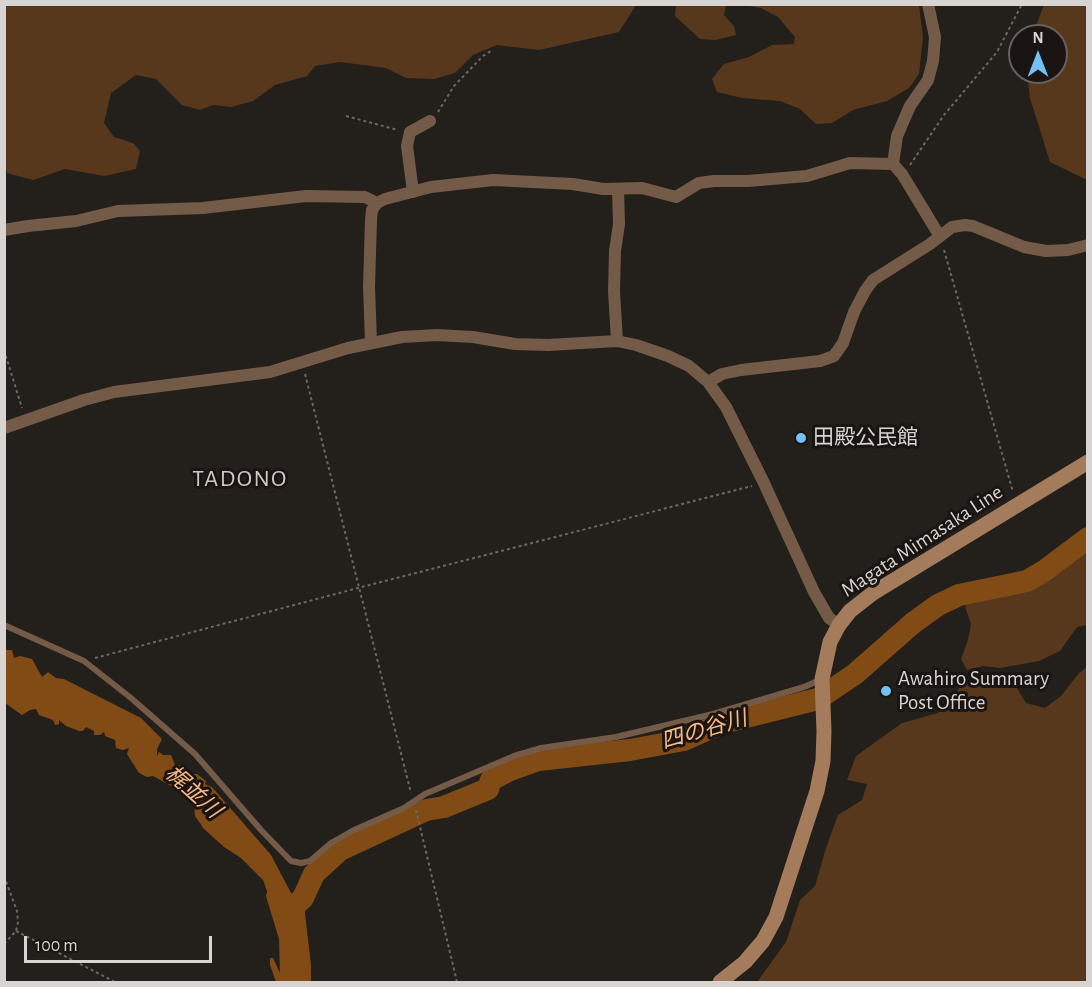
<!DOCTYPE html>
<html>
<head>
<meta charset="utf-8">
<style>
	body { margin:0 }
	#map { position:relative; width:1092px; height:987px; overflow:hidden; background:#231f1b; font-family:"Alegreya Sans",sans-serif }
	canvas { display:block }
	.frame { position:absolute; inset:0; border:6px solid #d8d4d2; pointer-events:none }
	.north { position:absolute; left:1008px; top:24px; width:60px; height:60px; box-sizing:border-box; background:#1a1512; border:2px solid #66615f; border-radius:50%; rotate:0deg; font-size:16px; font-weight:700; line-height:24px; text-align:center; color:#d8d4d2 }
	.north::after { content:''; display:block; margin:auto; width:21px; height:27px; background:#73c1f6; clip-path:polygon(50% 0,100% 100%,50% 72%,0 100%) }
	.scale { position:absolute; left:24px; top:936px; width:188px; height:27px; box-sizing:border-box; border:3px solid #d8d4d2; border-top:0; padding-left:8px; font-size:18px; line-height:21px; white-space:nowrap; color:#d8d4d2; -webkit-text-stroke:4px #1a1512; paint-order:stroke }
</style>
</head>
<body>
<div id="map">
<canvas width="1092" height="987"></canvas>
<div class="frame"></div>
<div class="north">N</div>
<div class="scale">100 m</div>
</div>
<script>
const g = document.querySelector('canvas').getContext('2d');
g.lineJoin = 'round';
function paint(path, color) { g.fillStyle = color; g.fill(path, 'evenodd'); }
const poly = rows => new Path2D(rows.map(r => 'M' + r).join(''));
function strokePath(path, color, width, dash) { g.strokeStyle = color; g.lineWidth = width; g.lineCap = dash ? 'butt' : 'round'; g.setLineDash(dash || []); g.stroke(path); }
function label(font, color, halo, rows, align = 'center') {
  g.font = font + ' "Alegreya Sans","Noto Sans JP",sans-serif'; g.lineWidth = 6; g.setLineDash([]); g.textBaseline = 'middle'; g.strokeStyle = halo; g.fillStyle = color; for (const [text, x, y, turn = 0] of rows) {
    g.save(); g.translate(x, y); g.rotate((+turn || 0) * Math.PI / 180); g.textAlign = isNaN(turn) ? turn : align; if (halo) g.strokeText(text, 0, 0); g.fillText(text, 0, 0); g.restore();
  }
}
const green = poly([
	[4,5,5,4,636,5,619,32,539,50,497,45,473,55,455,73,434,79,406,78,386,68,340,62,315,66,307,76,275,85,253,101,231,107,213,105,200,110,182,105,156,79,136,75,111,93,104,123,114,137,133,143,140,151,136,169,104,176,65,169,33,180,7,173,5,163],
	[676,5,726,5,724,15,734,26,736,35,715,40,700,39,675,16],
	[743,5,919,5,923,37,919,74,909,88,887,101,853,110,832,123,816,124,800,109,780,101,742,98,717,92,712,79,724,64,749,57,772,45,794,44,795,37,778,17,761,8],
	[1044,5,1087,5,1087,180,1050,162,1030,98,1027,72,1056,72,1056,36,1032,36],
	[1087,543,1087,625,1077,627,1060,651,1039,661,1000,668,983,666,967,670,961,659,968,640,971,624,965,606,976,596,1013,590,1040,579],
	[1087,667,1087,982,757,982,786,942,800,900,815,886,826,848,838,815,862,800,867,784,847,780,856,756,902,723,938,713,961,686,986,676,1014,683,1026,703,1045,708,1061,696,1079,673]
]);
const water = poly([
	[5,650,12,650,14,658,20,656,32,659,42,677,48,672,56,678,64,679,141,718,162,739,157,749,157,756,159,752,163,755,171,755,175,765,181,765,192,774,197,774,206,781,205,784,212,787,271,855,291,893,293,896,298,895,304,905,311,965,311,982,276,982,270,965,270,958,273,958,280,973,279,939,266,896,267,891,263,880,241,858,224,847,204,829,195,816,194,805,187,795,153,776,147,777,139,773,127,754,129,748,123,750,116,748,115,740,105,736,104,732,100,735,94,735,94,731,86,727,83,731,79,731,66,726,59,720,59,724,55,725,53,720,39,715,36,709,30,710,22,715,5,703]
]);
const river = poly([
	[287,913,303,898,314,874,340,850,426,810,444,807,488,789,491,780,508,771,538,760,630,750,684,740,722,723,818,699,855,674,913,623,938,605,959,595,1027,581,1044,571,1088,538]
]);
const path = poly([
	[438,112,454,86,483,56,491,51],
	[346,116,398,130],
	[910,165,944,115,997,52,1022,4],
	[944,250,1013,492],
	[4,350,22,408],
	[305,374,411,793],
	[95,658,358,588,752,486],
	[416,810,457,982],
	[4,876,17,911,18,922,16,931,4,944],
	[16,931,115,982]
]);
const service = poly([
	[4,625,84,661,131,698,195,754,261,830,291,861,301,863,310,861,331,843,354,830,404,808,425,794,514,756,541,748,616,737,713,714,804,687,822,679]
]);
const minor = poly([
	[928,4,935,37,933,61,928,80,910,106,897,136,893,164,902,174,939,235],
	[413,192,407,146,410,132,430,121],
	[4,230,28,226,76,221,118,211,203,208,306,196,365,197,377,203],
	[617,341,614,291,615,251,619,224,618,190],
	[371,342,369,287,371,220,372,210,377,203,385,199,431,187,493,180,573,184,603,189,642,188,676,197,699,183,714,181,748,181,807,176,850,163,893,164],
	[4,428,84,400,114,392,270,372,348,348,402,337,437,335,473,337,515,344,548,345,617,341,636,345,668,356,689,366,708,382],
	[839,625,829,618,814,592,763,481,726,407,708,382,722,374,741,370,820,361,834,356,843,343,854,312,865,291,873,280,930,244,952,227,965,225,973,226,1024,247,1046,251,1068,250,1088,245]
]);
const secondary = poly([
	[720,982,745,962,763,941,776,917,817,791,823,761,824,731,822,679,830,642,839,625,850,611,873,593,1088,462]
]);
const markers = [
	[801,438,6,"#73c1f6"],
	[886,691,6,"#73c1f6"]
];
const poiNames = [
	["田殿公民館",813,438],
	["Awahiro Summary",898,679],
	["Post Office",898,703]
];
const streetNames = [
	["Magata Mimasaka Line",922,541,-33]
];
const waterNames = [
	["四の谷川",704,730,-16],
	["梶並川",193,792,42]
];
const quarterNames = [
	["TADONO",240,479]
];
paint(green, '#58381c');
paint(water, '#814b15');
strokePath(river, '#814b15', 22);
strokePath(path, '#6b6763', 2, [3, 3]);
strokePath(service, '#745b47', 6);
strokePath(minor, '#745b47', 12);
strokePath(secondary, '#a47c5c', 15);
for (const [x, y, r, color] of markers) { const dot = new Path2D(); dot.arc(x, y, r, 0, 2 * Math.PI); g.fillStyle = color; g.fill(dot); strokePath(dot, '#1a1512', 2); }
label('21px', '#d8d4d2', '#1a1512', poiNames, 'left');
label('21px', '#d8d4d2', '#1a1512', streetNames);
label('italic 22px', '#f9b882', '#1a1512', waterNames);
g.letterSpacing = '1.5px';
label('24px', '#cfc9c3', '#1a1512', quarterNames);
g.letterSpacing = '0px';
</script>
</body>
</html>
